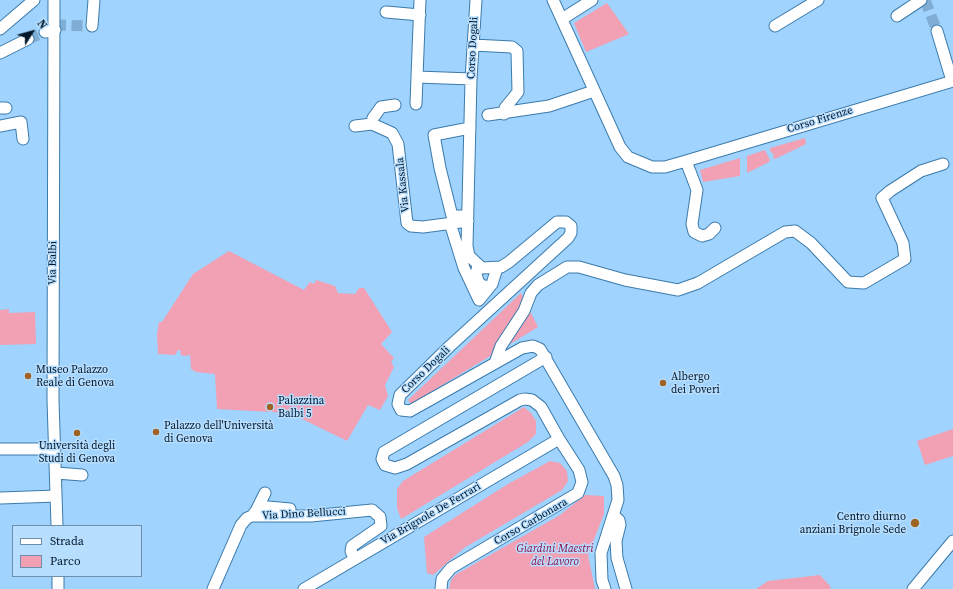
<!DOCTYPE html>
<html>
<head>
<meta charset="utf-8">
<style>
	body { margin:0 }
	#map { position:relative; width:953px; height:589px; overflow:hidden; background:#a0d3fd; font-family:"Source Serif 4",serif }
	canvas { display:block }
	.legend { position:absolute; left:12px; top:525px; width:130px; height:52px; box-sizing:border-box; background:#b8deff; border:1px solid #6e8ea9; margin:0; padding:5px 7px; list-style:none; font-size:12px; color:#001629 }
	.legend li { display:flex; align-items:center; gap:8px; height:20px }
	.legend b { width:20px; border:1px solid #6e8ea9 }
	.north { position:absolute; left:12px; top:12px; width:40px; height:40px; -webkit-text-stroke:3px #b8deff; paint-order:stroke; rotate:53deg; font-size:11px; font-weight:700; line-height:16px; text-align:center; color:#001629 }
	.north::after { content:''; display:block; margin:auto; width:14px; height:18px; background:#001629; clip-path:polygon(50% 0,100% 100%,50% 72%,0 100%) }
</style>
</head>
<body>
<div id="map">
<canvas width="953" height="589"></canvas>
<ul class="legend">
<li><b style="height:5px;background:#fff"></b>Strada</li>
<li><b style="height:11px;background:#f2a0b4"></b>Parco</li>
</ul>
<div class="north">N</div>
</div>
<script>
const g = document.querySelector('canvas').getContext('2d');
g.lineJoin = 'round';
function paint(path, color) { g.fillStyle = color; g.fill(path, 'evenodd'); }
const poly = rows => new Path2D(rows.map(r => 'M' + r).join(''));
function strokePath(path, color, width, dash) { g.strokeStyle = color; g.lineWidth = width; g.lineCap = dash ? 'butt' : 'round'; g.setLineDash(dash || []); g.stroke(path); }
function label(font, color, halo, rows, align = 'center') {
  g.font = font + ' "Source Serif 4",serif'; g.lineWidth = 3; g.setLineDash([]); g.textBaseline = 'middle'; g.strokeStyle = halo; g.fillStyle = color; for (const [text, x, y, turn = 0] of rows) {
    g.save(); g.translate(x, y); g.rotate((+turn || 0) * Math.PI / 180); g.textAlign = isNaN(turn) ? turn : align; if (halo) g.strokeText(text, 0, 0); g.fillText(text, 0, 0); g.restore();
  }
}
const green = poly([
	[607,3,629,34,586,52,574,23],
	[805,138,806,144,775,159,773,158,774,155,770,151,770,148],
	[765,150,770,160,769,162,747,173,747,156],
	[740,158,740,176,703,182,700,170],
	[229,251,304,290,310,282,314,284,316,280,335,286,338,293,355,294,359,288,364,288,392,332,381,344,394,358,391,362,394,367,385,385,388,396,380,410,368,405,347,441,290,413,217,409,215,374,196,372,191,369,190,355,184,356,180,354,181,351,178,350,175,355,158,354,157,335,159,322,162,322,193,274],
	[521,293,538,327,411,404,408,400],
	[9,309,9,313,35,312,36,344,0,345,0,310],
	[524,407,531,413,536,421,536,434,528,442,401,519,397,508,397,489,403,481],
	[953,429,953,456,925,465,917,441],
	[550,461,560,463,567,471,568,481,562,490,464,548,433,575,427,573,424,537,508,484],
	[585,495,604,496,604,514,588,555,595,589,449,589,451,580,455,575,560,515],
	[820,575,831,587,829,589,756,589,768,581]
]);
const minorTunnel = poly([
	[925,0,937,31],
	[55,25,92,26],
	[28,39,45,32]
]);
const minor = poly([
	[54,0,53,400,57,526],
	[420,0,417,77,471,79],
	[476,0,471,79,467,246,469,256,482,268,501,267,509,262,557,222,566,222,571,226,571,233,568,238,450,346,400,395,398,404,401,410,410,411,522,348,533,346,540,349,614,476,617,485,618,500,601,553,602,580,605,589],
	[553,0,620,147,628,157,652,167,665,167,686,161,953,81],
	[386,12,420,15],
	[897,16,921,0],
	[562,19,592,0],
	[92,26,94,0],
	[775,26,818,0],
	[0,29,34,0],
	[937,31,952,81],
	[45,32,55,30],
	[473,45,512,47,517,51,518,92,505,108,504,114],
	[0,53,28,39],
	[416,104,417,77],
	[395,105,381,107,373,118,372,124,392,133,398,144,407,223,411,226,423,227,468,221],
	[0,108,6,108],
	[488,115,549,106,594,91],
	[0,126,21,122,23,139],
	[355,126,372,124],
	[686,161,697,190,692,224,694,232,702,236,709,234,715,228],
	[466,216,452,216,440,168,434,135,470,128],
	[450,223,464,268,479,300,492,284,497,268],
	[478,265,476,274,478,281,481,285,489,287],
	[495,363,501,346,524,311,531,293,538,285,567,267,579,267,625,280,678,290,698,283,785,232,795,231,811,243,848,282,864,283,905,259,903,243,882,198,890,191,921,171,943,164],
	[0,449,55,449],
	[56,473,82,475],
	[1,498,56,496],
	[256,511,265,493],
	[252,516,256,511,268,507,290,509],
	[614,516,619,520,620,525,616,541,617,558,626,589],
	[58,576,58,589],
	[213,589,241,525,247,518,252,516,311,516,372,510,380,517,381,526,352,546,351,551,354,558],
	[304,589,559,439],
	[441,589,442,579,451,568,578,493,582,482,579,470,559,439,541,407,532,400,525,399,520,400,407,464,395,468,385,465,382,459,384,452,546,357],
	[913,589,953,541]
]);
const markers = [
	[28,376,4,"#9e6323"],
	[663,383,4,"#9e6323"],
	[270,407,4,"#9e6323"],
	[156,432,4,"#9e6323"],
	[77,433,4,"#9e6323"],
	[915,523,5,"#9e6323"]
];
const streetNames = [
	["Corso Dogali",473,48,-87],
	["Corso Firenze",820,120,-17],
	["Via Kassala",403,185,-96],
	["Via Balbi",53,263,-89],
	["Corso Dogali",426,370,-44],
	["Via Dino Bellucci",304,514,-3],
	["Via Brignole De Ferrari",431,514,-30],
	["Corso Carbonara",531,522,-30]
];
const poiNames = [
	["Museo Palazzo",36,370],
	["Reale di Genova",36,383],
	["Albergo",671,377],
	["dei Poveri",671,390],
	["Palazzina",278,401],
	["Balbi 5",278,414],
	["Palazzo dell'Università",164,426],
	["di Genova",164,439],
	["Università degli",77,446,"center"],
	["Studi di Genova",77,459,"center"],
	["Centro diurno",906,517,"right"],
	["anziani Brignole Sede",906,530,"right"]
];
const parkNames = [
	["Giardini Maestri",555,549],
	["del Lavoro",555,562]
];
paint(green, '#f2a0b4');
strokePath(minorTunnel, '#80add3', 11, [11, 5.5]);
strokePath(minor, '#3b7bac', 13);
strokePath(minor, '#fff', 11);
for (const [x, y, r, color] of markers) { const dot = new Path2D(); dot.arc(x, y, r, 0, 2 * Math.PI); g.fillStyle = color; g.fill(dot); strokePath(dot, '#b8deff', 1.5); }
label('11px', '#001629', '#b8deff', streetNames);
label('11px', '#001629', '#b8deff', poiNames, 'left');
label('italic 11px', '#8d0c43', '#b8deff', parkNames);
</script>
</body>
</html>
